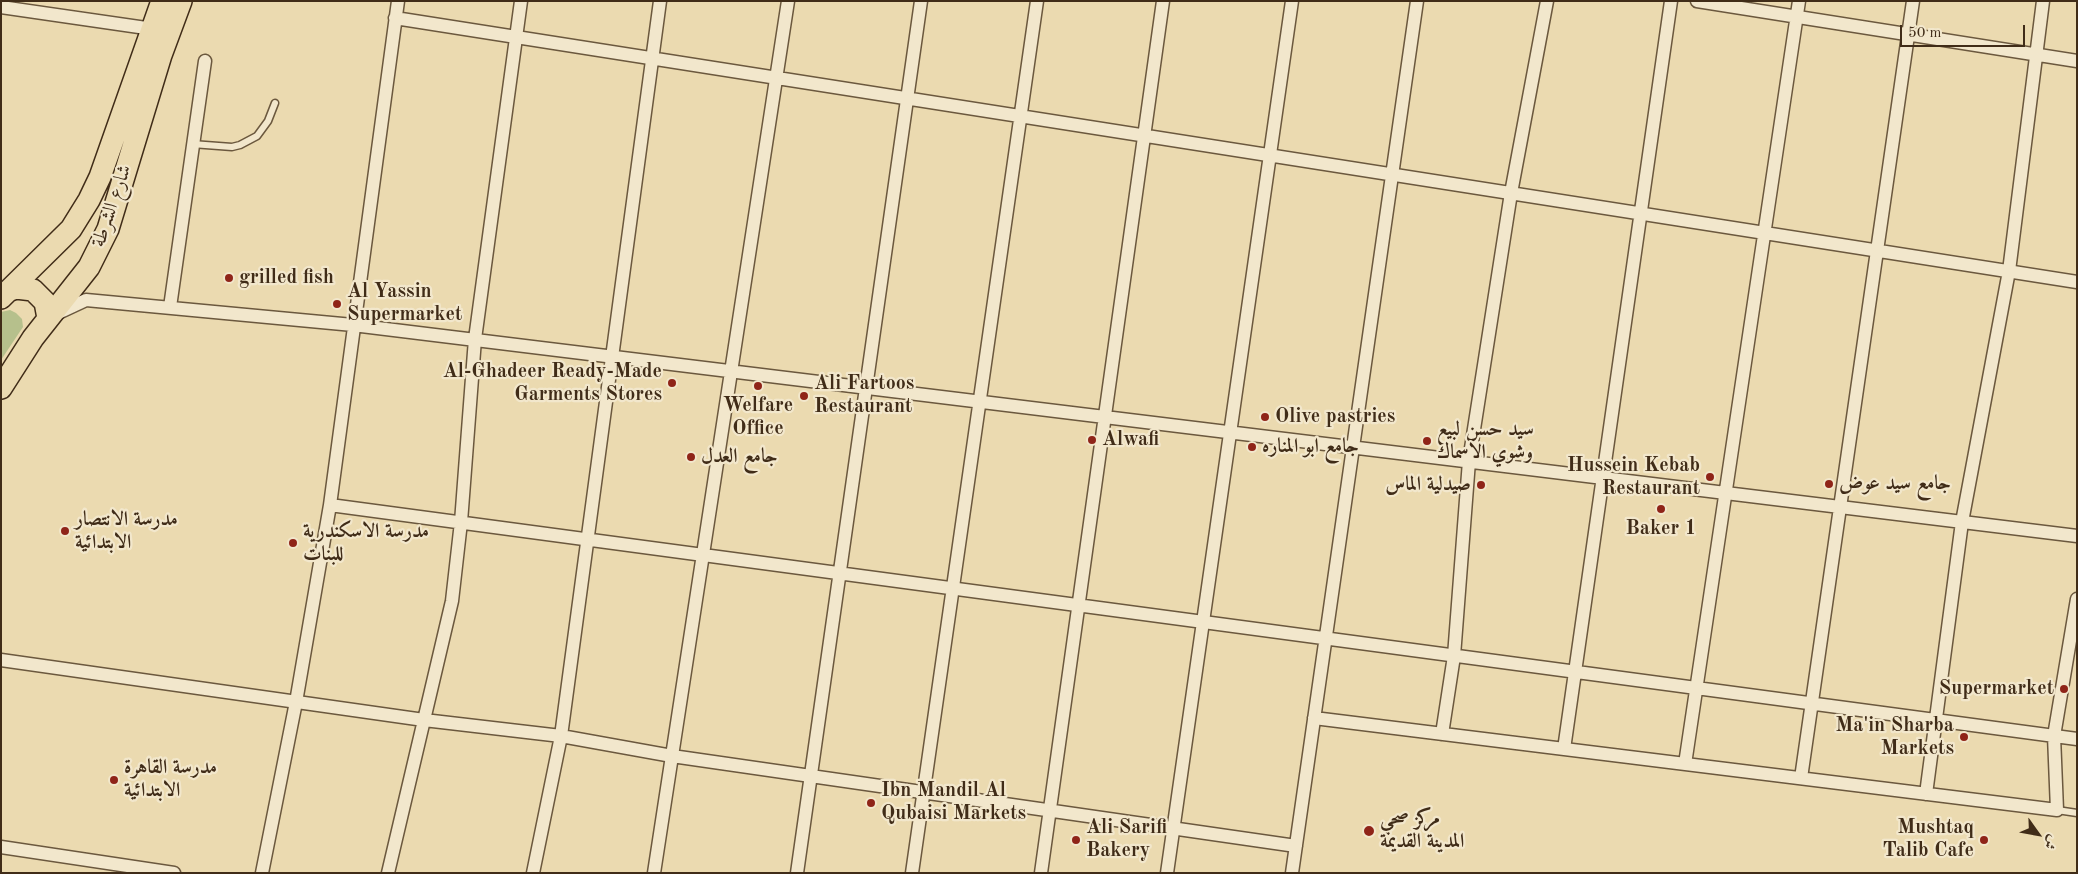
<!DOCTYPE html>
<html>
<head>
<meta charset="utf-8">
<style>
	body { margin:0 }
	#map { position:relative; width:2078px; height:874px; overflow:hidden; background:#ebdab0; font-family:"Old Standard TT",Amiri,serif }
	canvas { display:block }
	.frame { position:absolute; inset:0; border:2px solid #402c18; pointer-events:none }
	.north { position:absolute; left:2013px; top:809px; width:50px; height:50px; -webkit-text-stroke:4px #f2e7cc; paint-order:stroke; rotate:122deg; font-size:14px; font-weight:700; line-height:20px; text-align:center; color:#402c18 }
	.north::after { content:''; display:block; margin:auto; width:18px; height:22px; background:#402c18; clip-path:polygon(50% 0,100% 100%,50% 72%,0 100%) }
	.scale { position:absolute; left:1900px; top:25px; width:125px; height:22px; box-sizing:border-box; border:2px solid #402c18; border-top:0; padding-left:6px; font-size:15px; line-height:18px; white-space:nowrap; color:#402c18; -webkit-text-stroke:4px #f2e7cc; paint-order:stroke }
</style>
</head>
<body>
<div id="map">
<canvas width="2078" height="874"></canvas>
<div class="frame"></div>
<div class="north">ش</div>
<div class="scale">50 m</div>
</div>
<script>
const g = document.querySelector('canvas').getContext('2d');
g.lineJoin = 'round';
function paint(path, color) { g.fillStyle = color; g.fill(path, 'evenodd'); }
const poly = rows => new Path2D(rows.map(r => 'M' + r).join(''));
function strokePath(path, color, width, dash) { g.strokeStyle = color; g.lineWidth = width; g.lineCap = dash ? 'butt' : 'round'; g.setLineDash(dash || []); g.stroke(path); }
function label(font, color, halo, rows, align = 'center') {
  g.font = font + ' "Old Standard TT",Amiri,serif'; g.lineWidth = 4.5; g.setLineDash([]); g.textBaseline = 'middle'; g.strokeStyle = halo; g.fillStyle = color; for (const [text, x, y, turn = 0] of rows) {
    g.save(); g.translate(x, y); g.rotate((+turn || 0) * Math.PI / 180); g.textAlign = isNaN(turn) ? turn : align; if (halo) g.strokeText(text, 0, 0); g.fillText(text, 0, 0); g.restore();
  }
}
const green = poly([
	[10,310,16,313,22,319,23,327,1,360,1,312]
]);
const service = poly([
	[192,144,232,147,240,145,257,136,268,121,275,103],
	[2057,810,2077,813]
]);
const minor = poly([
	[1697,1,2077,61],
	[1,7,153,29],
	[395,18,2077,282],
	[170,307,205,61],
	[56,314,86,300,353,325,2077,536],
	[330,505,2077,739],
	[1,660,424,720,561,736,672,756,1296,846],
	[1314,718,2057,810,2054,736,2077,599],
	[1442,734,1454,656,1469,461,1511,193,1547,1],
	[1564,749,1671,1],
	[1685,764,1799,1],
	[1801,778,1913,1],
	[1926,794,1962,522,2009,271,2043,1],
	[1,847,174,873],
	[262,873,296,702,330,505,398,1],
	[388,873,452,601,461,522,475,339,521,1],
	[533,873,561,736,660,1],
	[654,873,788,1],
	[797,873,921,1],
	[912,873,1037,1],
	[1041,873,1163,1],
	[1167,873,1292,1],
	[1292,873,1417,1]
]);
const primary = poly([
	[8,291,16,288,33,290,45,302,48,318],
	[1,298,71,229,89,200,100,177,162,1],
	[1,388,33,338,89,267,108,229,161,55,181,1]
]);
const markers = [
	[229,278,5,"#8f2418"],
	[337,304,5,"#8f2418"],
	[672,383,5,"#8f2418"],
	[758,386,5,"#8f2418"],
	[804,396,5,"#8f2418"],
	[1265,417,5,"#8f2418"],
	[1092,440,5,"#8f2418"],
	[1427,441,5,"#8f2418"],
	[1252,447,5,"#8f2418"],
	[691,457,5,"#8f2418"],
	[1710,477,5,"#8f2418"],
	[1829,484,5,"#8f2418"],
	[1481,485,5,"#8f2418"],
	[1661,509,5,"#8f2418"],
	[65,531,5,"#8f2418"],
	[293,543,5,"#8f2418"],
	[2064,689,5,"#8f2418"],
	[1964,737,5,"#8f2418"],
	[114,780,5,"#8f2418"],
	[871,803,5,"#8f2418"],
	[1369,831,6,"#8f2418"],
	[1076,840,5,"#8f2418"],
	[1984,840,5,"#8f2418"]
];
const streetNames = [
	["شارع الشرطة",112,206,-71]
];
const poiNames = [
	["grilled fish",239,278],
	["Al Yassin",347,292],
	["Supermarket",347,315],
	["Al-Ghadeer Ready-Made",662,372,"right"],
	["Garments Stores",662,395,"right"],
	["Ali Fartoos",814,384],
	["Restaurant",814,407],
	["Welfare",758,406,"center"],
	["Office",758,429,"center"],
	["Olive pastries",1275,417],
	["سيد حسن لبيع",1437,430],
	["وشوي الاسماك",1437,453],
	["Alwafi",1102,440],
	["جامع ابو المناره",1262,447],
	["جامع العدل",701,457],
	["Hussein Kebab",1700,466,"right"],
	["Restaurant",1700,489,"right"],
	["جامع سيد عوض",1839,484],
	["صيدلية الماس",1471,485,"right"],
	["مدرسة الانتصار",75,520],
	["الابتدائية",75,543],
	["Baker 1",1661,529,"center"],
	["مدرسة الاسكندرية",303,532],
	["للبنات",303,555],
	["Supermarket",2054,689,"right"],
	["Ma'in Sharba",1954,726,"right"],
	["Markets",1954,749,"right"],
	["مدرسة القاهرة",124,768],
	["الابتدائية",124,791],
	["Ibn Mandil Al",881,791],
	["Qubaisi Markets",881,814],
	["مركز صحي",1380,819],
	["المدينة القديمة",1380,842],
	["Ali Sarifi",1086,828],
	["Bakery",1086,851],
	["Mushtaq",1974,828,"right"],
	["Talib Cafe",1974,851,"right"]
];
paint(green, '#b6c08c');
strokePath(service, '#6b583e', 9);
strokePath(minor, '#6b583e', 15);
strokePath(primary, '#402c18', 24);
strokePath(service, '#f2e7cc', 6);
strokePath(minor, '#f2e7cc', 12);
strokePath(primary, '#ebdab0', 21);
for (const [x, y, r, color] of markers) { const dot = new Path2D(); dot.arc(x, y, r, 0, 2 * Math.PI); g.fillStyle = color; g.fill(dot); strokePath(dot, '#f2e7cc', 2); }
label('20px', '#402c18', '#f2e7cc', streetNames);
label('bold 20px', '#402c18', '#f2e7cc', poiNames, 'left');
</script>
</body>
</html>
